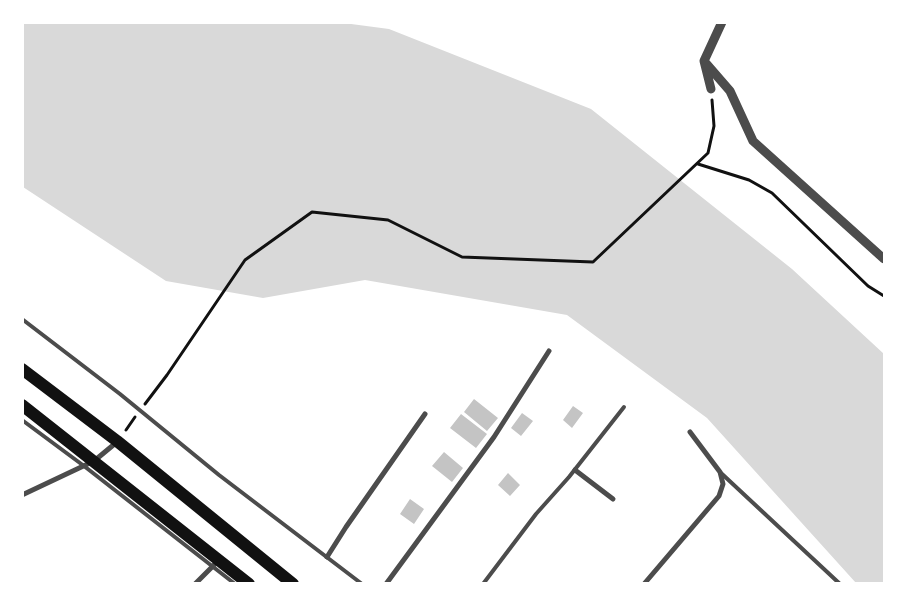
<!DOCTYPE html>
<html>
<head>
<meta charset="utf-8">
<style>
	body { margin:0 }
	#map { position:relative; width:907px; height:606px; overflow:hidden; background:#fff; font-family:Overpass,sans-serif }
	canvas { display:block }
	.frame { position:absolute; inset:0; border:24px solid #fff; pointer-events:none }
</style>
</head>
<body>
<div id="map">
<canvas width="907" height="606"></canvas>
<div class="frame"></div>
</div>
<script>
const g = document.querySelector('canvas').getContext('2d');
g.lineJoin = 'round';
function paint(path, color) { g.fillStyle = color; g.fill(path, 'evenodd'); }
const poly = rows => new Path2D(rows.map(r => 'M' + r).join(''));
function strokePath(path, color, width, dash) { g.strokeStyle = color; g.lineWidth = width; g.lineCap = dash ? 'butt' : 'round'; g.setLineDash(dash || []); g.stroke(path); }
const water = poly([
	[336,22,389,29,591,109,792,269,884,354,884,583,856,583,707,418,567,315,365,280,263,298,166,281,23,187,22,23]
]);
const building = poly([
	[474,399,498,418,487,431,464,412],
	[573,406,583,413,572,428,563,420],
	[522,413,533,421,521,436,511,428],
	[461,414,487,434,476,448,450,428],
	[444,452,463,468,452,482,432,466],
	[508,473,520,485,510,496,498,485],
	[410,499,424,509,414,524,400,514]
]);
const path = poly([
	[698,164,749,180,772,193,868,286,884,296],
	[145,404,167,375,245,260,312,212,388,220,462,257,593,262,708,153,714,126,712,100],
	[126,430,135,417]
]);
const service = poly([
	[22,319,120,394,219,475,362,584],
	[22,420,84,466,235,584],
	[721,473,840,584],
	[483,584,536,514,569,477,624,407]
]);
const minor = poly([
	[575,470,613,499],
	[22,495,94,461,117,442],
	[327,557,346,527,425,414],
	[195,584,219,560],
	[386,584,494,437,549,351],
	[644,584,719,496,723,484,720,472,690,432]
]);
const tertiary = poly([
	[704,61,730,91,753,141,884,259],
	[711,89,704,61,722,22]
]);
const primary = poly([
	[22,369,117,441,293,584],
	[22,405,249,584]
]);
paint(water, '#d9d9d9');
paint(building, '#c4c4c4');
strokePath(path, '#111', 3);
strokePath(service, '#4c4c4c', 4);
strokePath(minor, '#4c4c4c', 5);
strokePath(tertiary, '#4c4c4c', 9);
strokePath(primary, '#111', 12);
</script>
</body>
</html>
